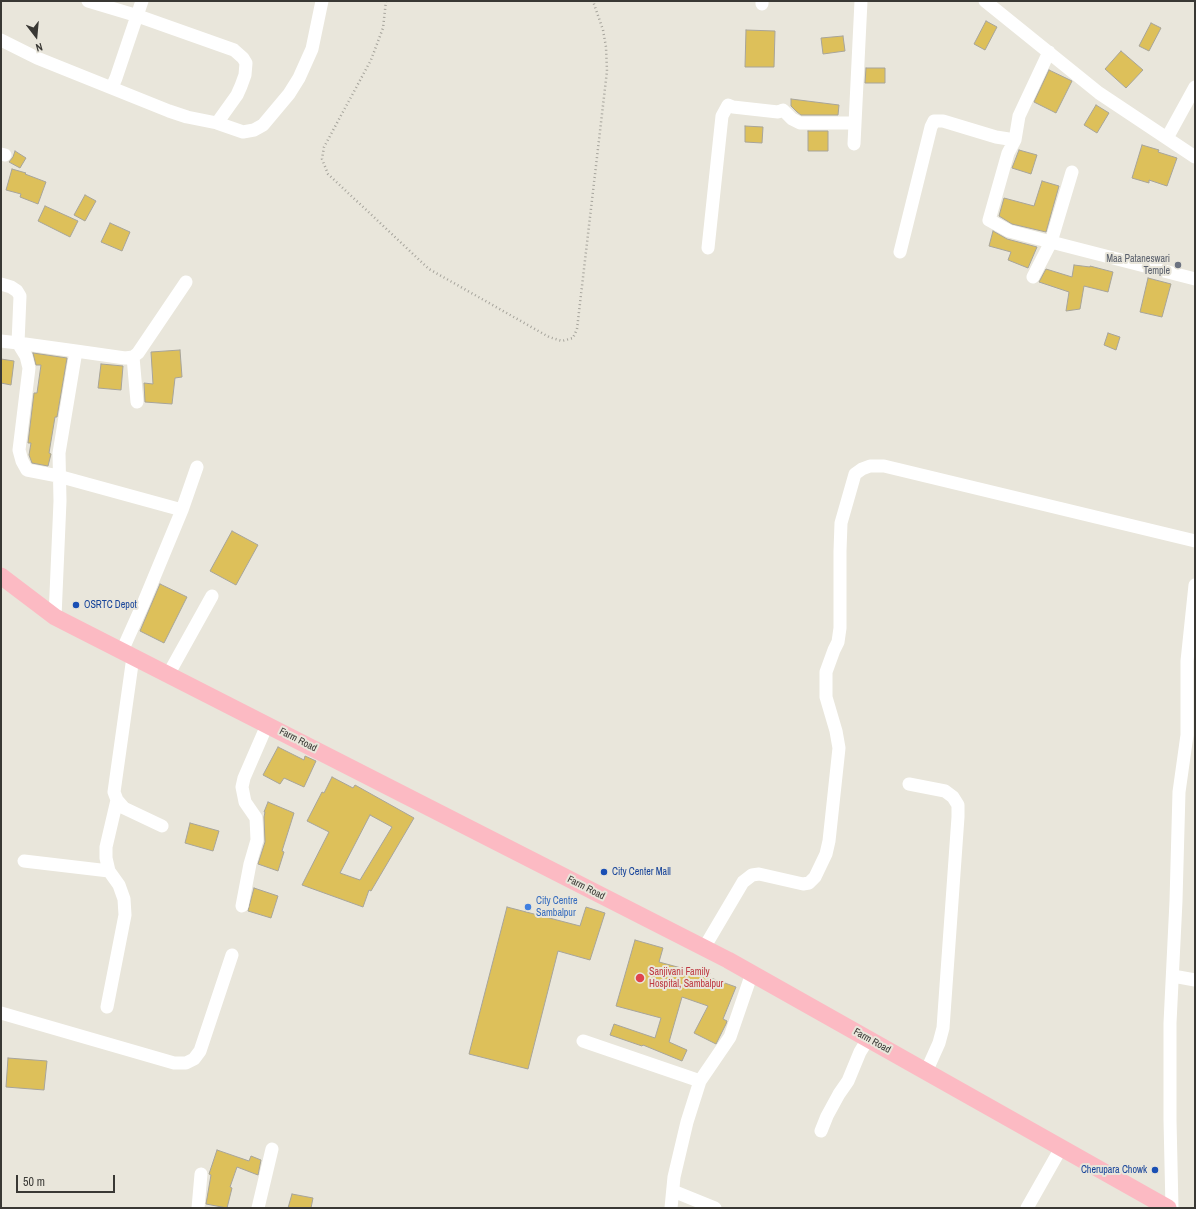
<!DOCTYPE html>
<html>
<head>
<meta charset="utf-8">
<style>
	body { margin:0 }
	#map { position:relative; width:1196px; height:1209px; overflow:hidden; background:#e9e6db; font-family:"Archivo Narrow",sans-serif }
	canvas { display:block }
	.frame { position:absolute; inset:0; border:2px solid #393834; pointer-events:none }
	.north { position:absolute; left:16px; top:16px; width:40px; height:40px; -webkit-text-stroke:3px #e9e6db; paint-order:stroke; rotate:164deg; font-size:11px; font-weight:700; line-height:16px; text-align:center; color:#393834 }
	.north::after { content:''; display:block; margin:auto; width:14px; height:18px; background:#393834; clip-path:polygon(50% 0,100% 100%,50% 72%,0 100%) }
	.scale { position:absolute; left:16px; top:1175px; width:99px; height:18px; box-sizing:border-box; border:2px solid #393834; border-top:0; padding-left:5px; font-size:12px; line-height:14px; white-space:nowrap; color:#393834; -webkit-text-stroke:3px #e9e6db; paint-order:stroke }
</style>
</head>
<body>
<div id="map">
<canvas width="1196" height="1209"></canvas>
<div class="frame"></div>
<div class="north">N</div>
<div class="scale">50 m</div>
</div>
<script>
const g = document.querySelector('canvas').getContext('2d');
g.lineJoin = 'round';
function paint(path, color) { g.fillStyle = color; g.fill(path, 'evenodd'); }
const poly = rows => new Path2D(rows.map(r => 'M' + r).join(''));
function strokePath(path, color, width, dash) { g.strokeStyle = color; g.lineWidth = width; g.lineCap = dash ? 'butt' : 'round'; g.setLineDash(dash || []); g.stroke(path); }
function label(font, color, halo, rows, align = 'center') {
  g.font = font + ' "Archivo Narrow",sans-serif'; g.lineWidth = 4; g.setLineDash([]); g.textBaseline = 'middle'; g.strokeStyle = halo; g.fillStyle = color; for (const [text, x, y, turn = 0] of rows) {
    g.save(); g.translate(x, y); g.rotate((+turn || 0) * Math.PI / 180); g.textAlign = isNaN(turn) ? turn : align; if (halo) g.strokeText(text, 0, 0); g.fillText(text, 0, 0); g.restore();
  }
}
const building = poly([
	[986,21,997,27,985,50,974,44,986,21],
	[1151,23,1161,28,1149,51,1139,46,1151,23],
	[746,30,775,31,774,67,745,67,746,30],
	[843,36,845,51,823,54,821,38,843,36],
	[1121,51,1143,70,1126,88,1105,69,1121,51],
	[866,68,885,68,885,83,865,83,866,68],
	[1049,70,1072,81,1056,113,1034,102,1049,70],
	[791,99,839,105,838,115,801,115,797,112,791,106,791,99],
	[1096,105,1109,113,1097,133,1084,125,1096,105],
	[745,126,763,127,762,143,745,142,745,126],
	[808,131,828,131,828,151,808,151,808,131],
	[1142,145,1159,150,1158,152,1177,158,1167,186,1149,180,1149,183,1132,178,1142,145],
	[1019,150,1037,155,1031,174,1012,168,1019,150],
	[15,151,26,158,20,168,9,162,13,157,15,151],
	[12,169,26,173,25,174,46,182,38,204,20,197,21,194,6,190,12,169],
	[1042,181,1059,186,1046,232,1012,224,999,216,1004,198,1034,206,1042,181],
	[85,195,96,201,85,221,74,215,85,195],
	[45,206,78,221,70,237,38,221,45,206],
	[110,223,130,232,122,251,101,242,110,223],
	[993,231,1007,239,1037,247,1028,268,1008,260,1011,252,989,246,993,231],
	[1074,265,1090,267,1090,266,1113,272,1108,292,1084,286,1080,309,1066,311,1069,292,1039,282,1046,269,1072,277,1074,265],
	[1148,278,1171,284,1162,317,1140,312,1148,278],
	[1108,333,1120,337,1116,350,1104,345,1108,333],
	[180,350,182,377,175,378,172,404,145,402,144,383,153,384,151,352,180,350],
	[33,353,67,358,57,417,55,417,49,453,51,454,48,466,32,463,29,455,31,443,28,443,34,393,37,393,41,365,36,365,33,353],
	[1,359,14,361,11,385,1,383,1,359],
	[101,364,123,366,121,390,98,388,101,364],
	[232,531,258,545,236,585,210,571,232,531],
	[160,584,187,597,164,643,140,631,160,584],
	[278,747,304,760,305,756,316,761,304,787,284,778,280,784,263,775,278,747],
	[332,777,353,788,355,785,414,818,371,891,369,890,363,907,302,885,329,832,307,821,322,792,324,793,332,777],
	[370,815,392,827,360,880,340,873,370,815],
	[268,802,294,813,282,851,284,852,278,871,258,864,265,842,264,817,265,812,264,812,268,802],
	[190,823,219,831,213,851,185,843,190,823],
	[254,888,278,896,271,918,248,911,254,888],
	[507,907,580,926,586,907,605,913,590,960,558,951,528,1069,469,1054,507,907],
	[635,940,663,948,659,962,696,972,698,969,710,973,708,977,736,987,723,1019,727,1021,726,1024,716,1044,694,1033,708,1006,682,997,669,1042,687,1050,682,1061,643,1045,642,1046,610,1035,614,1024,655,1038,661,1018,616,1006,635,940],
	[8,1058,47,1061,44,1090,6,1087,8,1058],
	[217,1150,249,1161,251,1156,261,1160,258,1175,237,1167,230,1187,232,1188,227,1208,206,1204,211,1175,209,1174,217,1150],
	[292,1194,313,1198,311,1208,288,1208,292,1194]
]);
const path = poly([
	[386,1,383,28,371,60,324,147,322,159,328,174,429,269,549,337,562,341,573,338,577,329,607,71,606,47,603,30,593,1]
]);
const minor = poly([
	[88,1,138,16,234,50,243,58,246,63,245,75,241,86,237,95,217,123],
	[762,1,762,4],
	[985,1,1099,93,1195,157],
	[1,40,37,58,169,111,187,117,217,123,243,132,254,130,263,125,289,94,299,78,312,49,322,1],
	[112,87,116,78,142,1],
	[1167,138,1195,87],
	[1015,140,1008,153,989,220,1009,231,1051,242,1033,277],
	[854,144,861,1],
	[1,154,5,155],
	[1072,172,1051,242,1195,279],
	[708,248,722,116,728,105,733,107,778,112,783,110,792,119,800,123,855,123],
	[900,252,931,127,934,121,943,121,996,137,1015,140,1019,116,1049,52],
	[1,284,11,287,17,291,20,296,18,343,76,351],
	[1,341,18,343,26,356,29,368,19,450,22,461,27,470,58,476,182,510],
	[133,357,137,402],
	[55,617,60,501,59,453,76,351,125,358,133,357,138,353,186,282],
	[122,651,143,604,182,510,197,467],
	[133,657,114,792,117,800,124,808,162,826],
	[168,675,212,596],
	[909,784,945,791,953,797,958,805,958,817,943,1028,939,1043,926,1072],
	[24,861,109,871],
	[242,906,250,864,257,840,256,818,245,802,242,787,244,778,267,725],
	[704,948,743,882,752,875,759,874,803,884,809,883,815,877,826,854,829,841,839,748,836,731,826,697,826,672,834,650,838,642,840,628,840,551,841,523,855,474,862,469,870,466,884,466,1195,541],
	[1173,976,1195,980],
	[107,1007,125,915,124,899,119,885,109,871,106,858,106,847,117,800],
	[1,1013,174,1063,186,1063,194,1059,200,1051,232,955],
	[583,1041,700,1081],
	[821,1131,827,1116,839,1094,848,1081,860,1052,868,1039],
	[673,1191,715,1208],
	[198,1208,201,1174],
	[258,1208,272,1149],
	[671,1208,674,1177,687,1122,700,1081,730,1037,752,973],
	[1027,1208,1061,1148],
	[1172,1208,1170,1120,1170,1023,1176,901,1179,792,1187,735,1187,661,1195,585]
]);
const major = poly([
	[1,576,55,617,728,960,1168,1208]
]);
const markers = [
	[1178,265,4,"#6b7280"],
	[76,605,4,"#1a4fb4"],
	[604,872,4,"#1a4fb4"],
	[528,907,4,"#3f7fe0"],
	[640,978,5,"#e0444e"],
	[1155,1170,4,"#1a4fb4"]
];
const worshipNames = [
	["Maa Pataneswari",1170,259],
	["Temple",1170,271]
];
const transitNames = [
	["OSRTC Depot",84,605],
	["City Center Mall",612,872],
	["Cherupara Chowk",1147,1170,"right"]
];
const streetNames = [
	["Farm Road",298,740,27],
	["Farm Road",586,888,27],
	["Farm Road",872,1041,29]
];
const shopNames = [
	["City Centre",536,901],
	["Sambalpur",536,913]
];
const healthNames = [
	["Sanjivani Family",649,972],
	["Hospital, Sambalpur",649,984]
];
paint(building, '#ddc05a');
strokePath(building, '#a7a49a', 1);
strokePath(path, '#a6a49c', 2.5, [1, 3]);
strokePath(minor, '#fff', 13);
strokePath(major, '#fcbac3', 17);
for (const [x, y, r, color] of markers) { const dot = new Path2D(); dot.arc(x, y, r, 0, 2 * Math.PI); g.fillStyle = color; g.fill(dot); strokePath(dot, '#e9e6db', 1.5); }
label('10px', '#5b616d', '#e9e6db', worshipNames, 'right');
label('10px', '#164399', '#e9e6db', transitNames, 'left');
label('10px', '#393834', '#e9e6db', streetNames);
label('10px', '#366cbe', '#e9e6db', shopNames, 'left');
label('10px', '#be3a42', '#e9e6db', healthNames, 'left');
</script>
</body>
</html>
